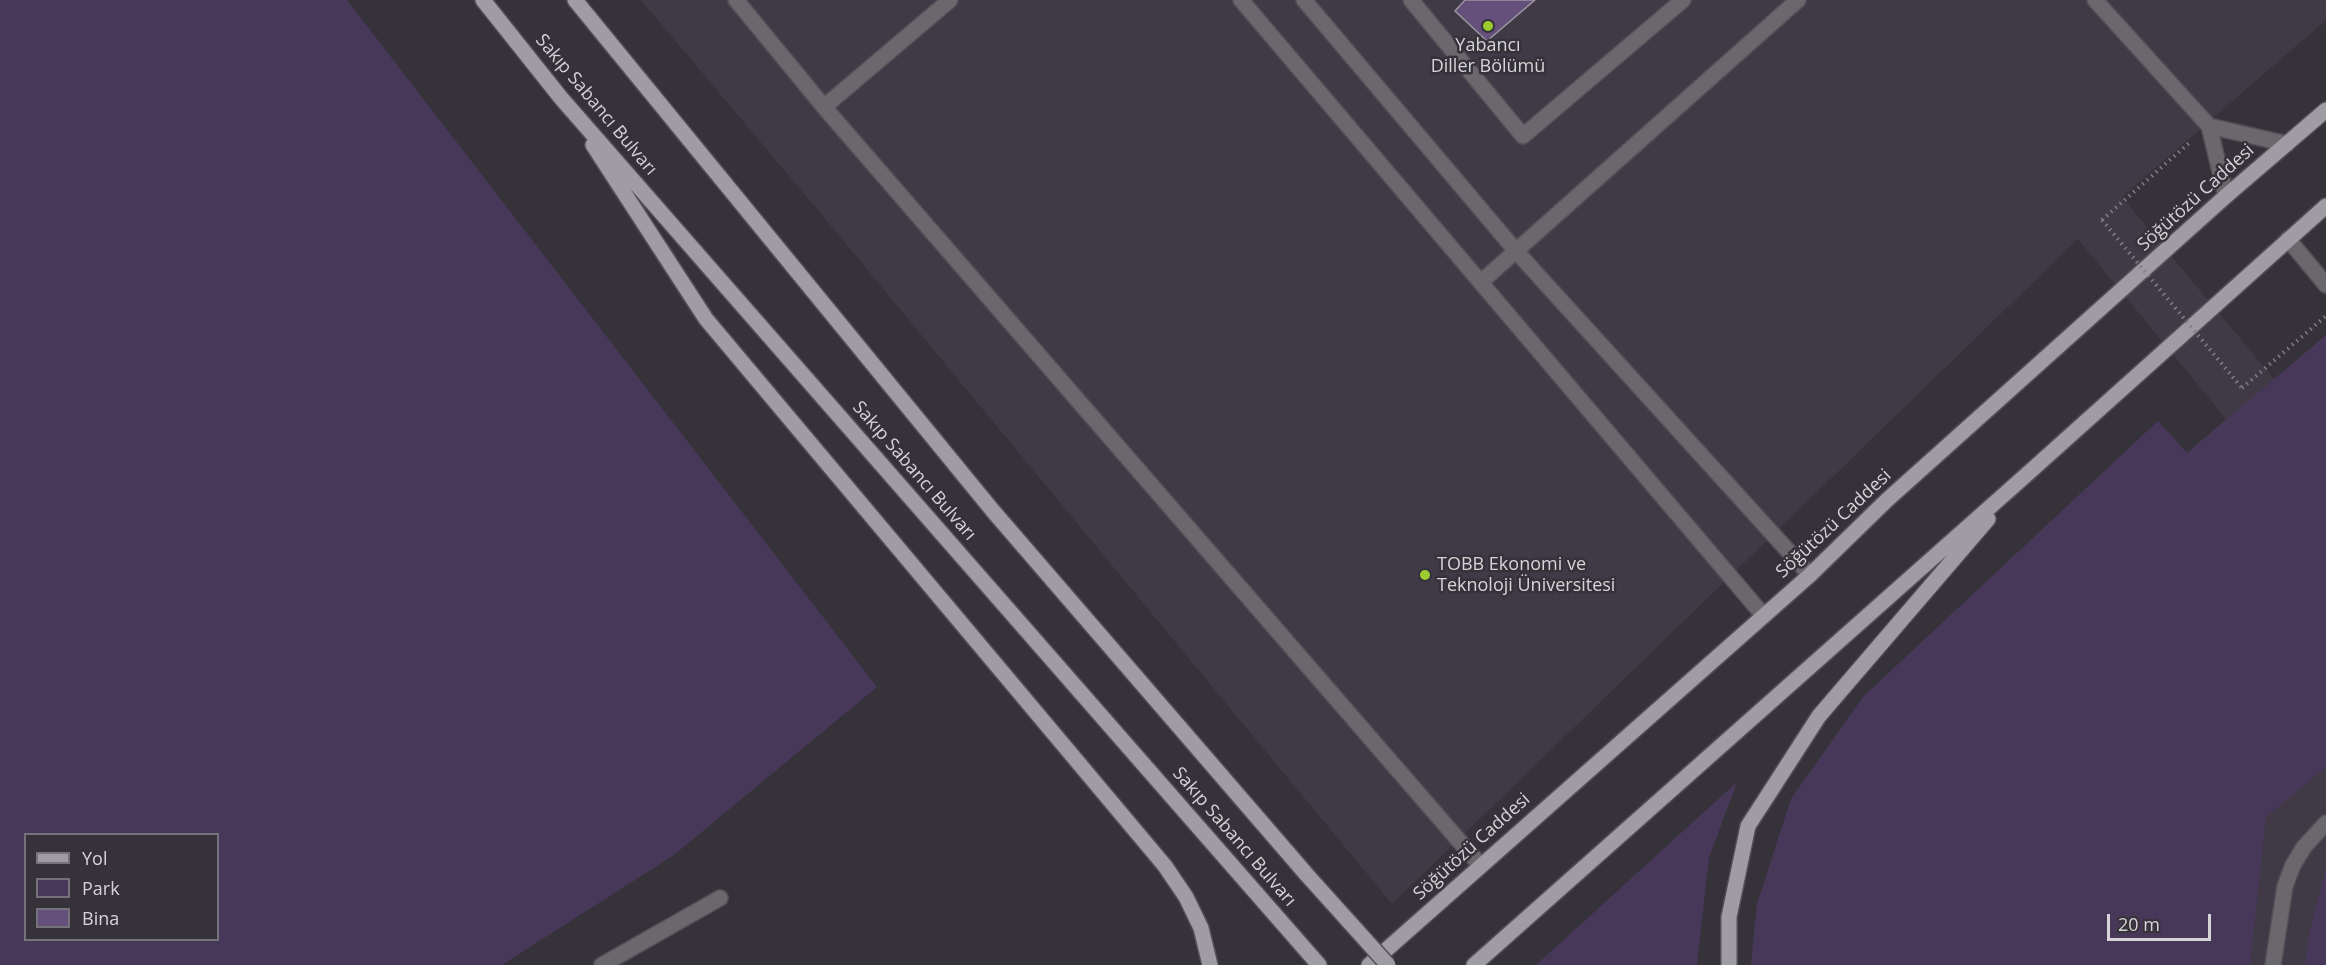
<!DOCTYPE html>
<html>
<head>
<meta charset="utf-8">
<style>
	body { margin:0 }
	#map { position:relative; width:2326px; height:965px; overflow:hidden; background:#353239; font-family:"Open Sans",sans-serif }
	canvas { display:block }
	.legend { position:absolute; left:24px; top:833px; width:195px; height:108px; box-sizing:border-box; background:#353239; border:2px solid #757379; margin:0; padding:8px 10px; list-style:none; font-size:18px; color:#d6d4d9 }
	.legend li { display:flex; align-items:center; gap:12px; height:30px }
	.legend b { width:30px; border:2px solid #757379 }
	.scale { position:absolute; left:2107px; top:914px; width:104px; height:27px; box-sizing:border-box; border:3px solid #d6d4d9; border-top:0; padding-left:8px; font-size:18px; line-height:21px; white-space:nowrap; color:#d6d4d9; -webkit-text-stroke:4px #353239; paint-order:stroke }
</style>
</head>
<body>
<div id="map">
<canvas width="2326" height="965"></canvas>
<ul class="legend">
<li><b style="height:8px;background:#9f9ca3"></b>Yol</li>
<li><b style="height:16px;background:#473859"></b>Park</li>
<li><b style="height:16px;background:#65507c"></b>Bina</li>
</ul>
<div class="scale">20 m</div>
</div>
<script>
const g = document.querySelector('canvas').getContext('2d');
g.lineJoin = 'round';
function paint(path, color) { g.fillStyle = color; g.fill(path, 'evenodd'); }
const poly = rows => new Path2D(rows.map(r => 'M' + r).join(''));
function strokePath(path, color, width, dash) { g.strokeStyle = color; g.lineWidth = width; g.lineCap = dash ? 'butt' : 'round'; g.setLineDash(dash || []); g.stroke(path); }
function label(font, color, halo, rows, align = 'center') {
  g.font = font + ' "Open Sans",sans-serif'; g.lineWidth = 5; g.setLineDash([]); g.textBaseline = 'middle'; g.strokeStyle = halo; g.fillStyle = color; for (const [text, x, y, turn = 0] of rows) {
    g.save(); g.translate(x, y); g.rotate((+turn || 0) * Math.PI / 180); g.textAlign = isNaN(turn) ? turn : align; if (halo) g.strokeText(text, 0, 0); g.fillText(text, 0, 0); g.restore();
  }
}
const built = poly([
	[641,0,2326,0,2326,20,2122,197,2274,379,2326,335,2326,965,1751,965,1757,904,1791,799,1863,697,2158,421,2187,453,2226,419,2078,239,1392,904,837,233]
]);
const green = poly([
	[0,0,347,0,877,687,674,855,502,965,0,965],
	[26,834,218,834,218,940,26,940],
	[2326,335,2326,767,2266,817,2250,965,1751,965,1757,904,1791,799,1863,697,2158,421,2187,453],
	[1737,782,1709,858,1697,965,1536,965],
	[2326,868,2326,965,2305,965,2309,934]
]);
const building = poly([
	[1465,0,1535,0,1487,41,1455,11,1465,0]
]);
const path = poly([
	[2102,220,2189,143],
	[2242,388,2326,316]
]);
const minor = poly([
	[736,0,824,107,1481,866],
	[1241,0,1763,615],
	[1304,0,1516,251,1810,575],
	[1411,0,1523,136,1683,0],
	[2095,0,2209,126,2226,196],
	[824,107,950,0],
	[2209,126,2287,144],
	[2288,239,2326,285],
	[1481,282,1798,0],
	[602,965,720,898],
	[2273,965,2285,886,2293,865,2304,847,2326,823]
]);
const major = poly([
	[483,0,561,98,1319,965],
	[575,0,993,511,1307,875],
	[593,145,706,319,1165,866,1186,897,1201,928,1210,965],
	[1369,965,1810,575,1887,500,2226,196,2326,110],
	[1474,965,2025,476,2326,206],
	[1729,965,1729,917,1748,826,1819,716,1988,519]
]);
const pathBridge = poly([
	[2102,220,2242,388]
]);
const majorBridge = poly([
	[1307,875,1388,965]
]);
const markers = [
	[1488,26,6,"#9cca31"],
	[1425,575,6,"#9cca31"]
];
const poiNames = [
	["Yabancı",1488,46],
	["Diller Bölümü",1488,67],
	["TOBB Ekonomi ve",1437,565,"left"],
	["Teknoloji Üniversitesi",1437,586,"left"]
];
const streetNames = [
	["Sakıp Sabancı Bulvarı",596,105,50],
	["Söğütözü Caddesi",2196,198,-42],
	["Sakıp Sabancı Bulvarı",914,471,49],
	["Söğütözü Caddesi",1834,524,-43],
	["Sakıp Sabancı Bulvarı",1234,837,49],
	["Söğütözü Caddesi",1472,847,-42]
];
paint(built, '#403a47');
paint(green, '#473859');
paint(building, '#65507c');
strokePath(building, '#9b97a0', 1.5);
strokePath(minor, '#524f56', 18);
strokePath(major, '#524f56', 18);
strokePath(path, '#817f85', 4, [1.5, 4.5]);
strokePath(minor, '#6a686c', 15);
strokePath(major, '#9f9ca3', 15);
strokePath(majorBridge, '#524f56', 18, []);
strokePath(pathBridge, '#817f85', 4, [1.5, 4.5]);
strokePath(majorBridge, '#9f9ca3', 15);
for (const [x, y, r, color] of markers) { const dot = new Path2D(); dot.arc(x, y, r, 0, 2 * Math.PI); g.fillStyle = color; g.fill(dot); strokePath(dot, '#353239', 2); }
label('18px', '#d6d4d9', '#353239', poiNames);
label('18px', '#d6d4d9', '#353239', streetNames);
</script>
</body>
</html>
